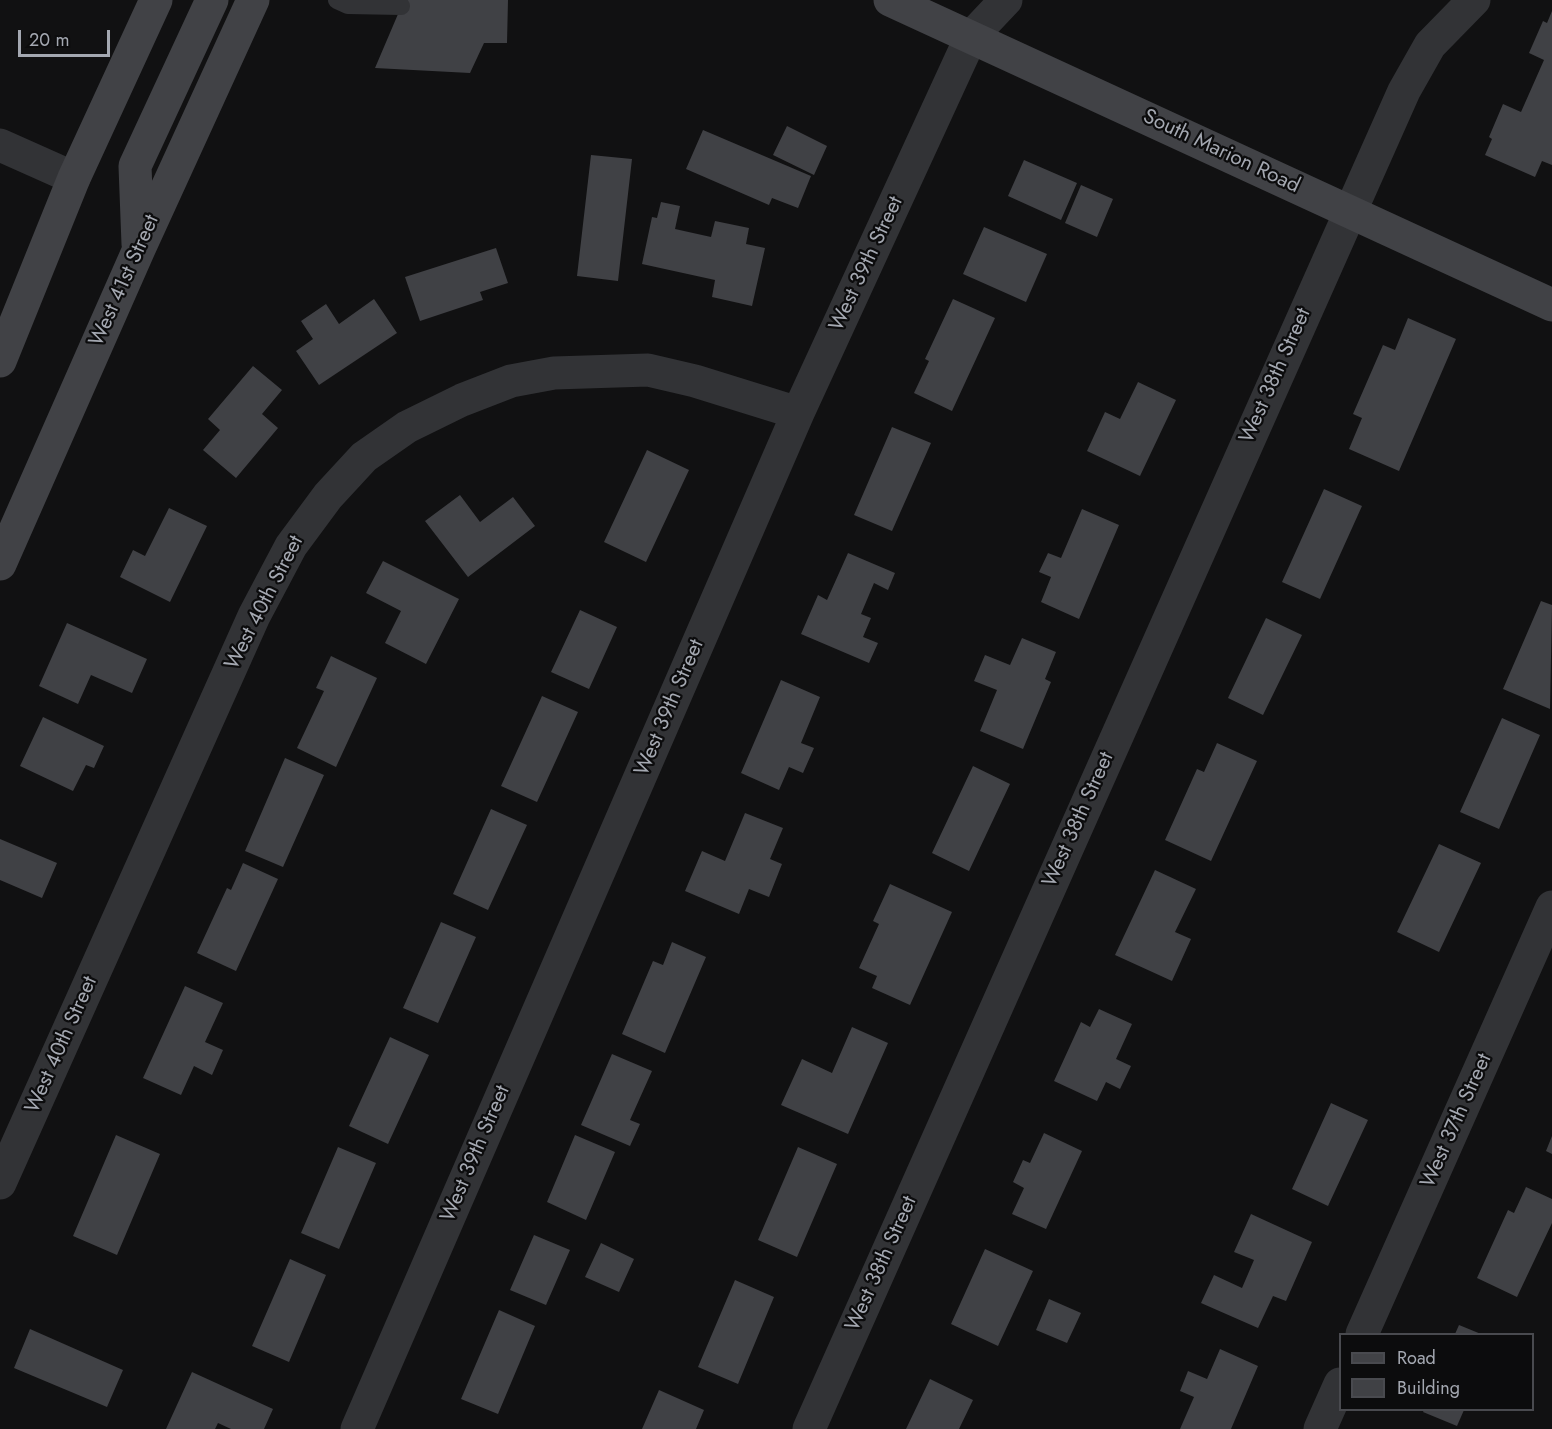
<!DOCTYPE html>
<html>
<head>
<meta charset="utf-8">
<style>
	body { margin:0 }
	#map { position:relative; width:1552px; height:1429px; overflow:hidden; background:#111112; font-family:Jost,sans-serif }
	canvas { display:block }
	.legend { position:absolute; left:1339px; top:1333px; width:195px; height:78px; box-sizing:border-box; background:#0c0c0d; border:2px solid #494a4f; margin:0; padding:8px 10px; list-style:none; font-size:18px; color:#a4a8b1 }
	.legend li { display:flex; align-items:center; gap:12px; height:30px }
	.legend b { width:30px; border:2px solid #494a4f }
	.scale { position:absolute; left:18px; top:30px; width:92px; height:27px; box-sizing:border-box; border:3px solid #a4a8b1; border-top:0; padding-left:8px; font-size:18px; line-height:21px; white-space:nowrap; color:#a4a8b1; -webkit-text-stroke:4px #0c0c0d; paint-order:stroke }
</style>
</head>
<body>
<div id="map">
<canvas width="1552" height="1429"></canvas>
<ul class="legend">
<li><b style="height:8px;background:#414246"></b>Road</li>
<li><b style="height:16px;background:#404145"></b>Building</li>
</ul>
<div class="scale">20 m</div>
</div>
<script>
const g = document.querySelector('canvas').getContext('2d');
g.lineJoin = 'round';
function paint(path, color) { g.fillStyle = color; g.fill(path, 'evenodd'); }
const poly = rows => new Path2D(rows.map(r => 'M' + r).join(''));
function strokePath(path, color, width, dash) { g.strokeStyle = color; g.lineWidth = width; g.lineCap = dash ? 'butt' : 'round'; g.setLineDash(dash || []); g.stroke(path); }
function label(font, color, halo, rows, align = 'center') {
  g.font = font + ' Jost,sans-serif'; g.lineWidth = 4.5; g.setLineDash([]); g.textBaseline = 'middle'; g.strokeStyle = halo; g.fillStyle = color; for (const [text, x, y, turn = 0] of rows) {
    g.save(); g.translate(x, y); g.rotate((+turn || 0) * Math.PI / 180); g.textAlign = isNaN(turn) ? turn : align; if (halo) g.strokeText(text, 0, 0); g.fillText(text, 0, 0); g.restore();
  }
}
const building = poly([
	[404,0,508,0,507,43,484,43,470,73,375,68],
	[1552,11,1552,165,1542,161,1535,177,1485,155,1492,139,1489,137,1503,104,1521,112,1544,60,1529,53,1543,21,1547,23],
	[787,126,827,146,814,175,773,155],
	[703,130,811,176,798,208,772,198,769,205,686,169],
	[591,155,632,159,618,281,577,276],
	[1024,160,1077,183,1061,220,1008,196],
	[1081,185,1113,199,1097,237,1065,223],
	[661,202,680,206,675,229,711,237,715,221,749,228,746,244,765,248,752,306,712,297,715,280,642,264,652,217,657,218],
	[984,227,1047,254,1026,302,963,274],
	[496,248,508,283,480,292,483,300,420,321,405,277],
	[374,299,397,333,319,385,296,351,313,339,301,321,326,304,339,324],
	[953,299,995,318,952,411,914,393,929,361,925,359],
	[1408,318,1456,339,1399,471,1349,449,1362,418,1353,414,1383,345,1395,350],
	[253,366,282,390,262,414,278,428,236,478,203,450,220,430,208,419],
	[1138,382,1176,400,1140,476,1087,451,1105,412,1120,419],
	[892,427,931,443,892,531,854,515],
	[647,450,689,470,646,562,604,542],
	[1324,489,1362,506,1320,599,1282,582],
	[460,495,480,522,513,497,535,526,468,577,425,521],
	[169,508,207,526,170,602,120,577,133,550,145,556],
	[1082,509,1119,525,1079,619,1041,602,1051,577,1039,572,1048,553,1061,558],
	[848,553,895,573,888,590,874,583,861,614,871,618,863,637,878,643,869,663,801,634,818,595,827,600],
	[383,561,459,599,426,664,385,643,401,611,366,593],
	[1541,601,1552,605,1550,709,1503,689],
	[580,610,617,627,589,689,551,672],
	[1266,618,1302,635,1263,715,1228,698],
	[67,623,147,659,132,693,91,675,78,704,39,686],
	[1022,638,1056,652,1045,679,1051,682,1023,749,980,731,997,690,974,681,985,655,1010,665],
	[331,656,377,678,336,767,297,748,324,691,316,688],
	[781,680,820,697,801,743,814,748,803,773,789,767,779,790,741,773],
	[542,696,578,712,537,802,501,786],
	[43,717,104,746,94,768,86,765,73,791,20,766],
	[1502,718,1540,735,1499,829,1460,812],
	[1217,743,1257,761,1211,861,1165,840,1197,769,1204,772],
	[285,758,324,775,283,867,245,851],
	[973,766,1010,784,969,871,932,853],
	[491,809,527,825,488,910,453,894],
	[745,813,783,828,770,859,782,864,769,897,749,889,739,914,685,891,702,851,725,861],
	[0,839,57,863,42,898,0,880],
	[1439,844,1481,863,1439,952,1397,932],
	[243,863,278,879,236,971,197,953,227,888,231,890],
	[1155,870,1196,889,1175,932,1191,939,1172,981,1115,955],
	[890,884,952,912,910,1005,872,988,877,976,859,968,879,924,873,921],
	[441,922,476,937,438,1023,403,1008],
	[672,942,706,957,665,1053,622,1034,653,961,663,965],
	[185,986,223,1003,205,1042,223,1050,212,1075,194,1066,181,1095,143,1078],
	[1099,1009,1132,1024,1116,1059,1131,1066,1120,1089,1106,1082,1097,1101,1054,1081,1081,1022,1090,1027],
	[852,1027,888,1043,848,1134,781,1105,802,1059,832,1073],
	[390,1037,429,1055,388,1144,349,1126],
	[612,1054,652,1071,630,1120,640,1124,630,1146,581,1125],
	[1331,1103,1368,1120,1328,1206,1292,1189],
	[1044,1133,1082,1151,1046,1229,1012,1214,1024,1188,1013,1182,1023,1160,1030,1163],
	[116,1135,160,1154,117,1255,73,1236],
	[575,1135,615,1152,586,1220,547,1202],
	[1552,1136,1552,1154,1546,1151],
	[338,1147,376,1163,339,1249,301,1233],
	[798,1147,837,1164,797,1257,758,1240],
	[1526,1187,1552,1199,1552,1223,1517,1297,1477,1278,1508,1210,1514,1213],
	[1251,1214,1312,1242,1286,1301,1273,1296,1258,1328,1201,1303,1214,1275,1242,1288,1254,1260,1234,1252],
	[534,1235,570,1250,546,1305,510,1290],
	[601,1243,634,1259,619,1292,585,1277],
	[985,1249,1033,1271,998,1346,951,1324],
	[290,1259,326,1275,289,1362,252,1346],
	[735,1280,774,1297,738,1384,698,1367],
	[1049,1299,1081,1313,1067,1343,1036,1330],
	[499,1310,535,1326,498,1414,461,1399],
	[1459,1325,1481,1334,1455,1334],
	[30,1329,123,1370,107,1407,14,1368],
	[1220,1349,1258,1366,1231,1429,1180,1429,1194,1397,1180,1391,1188,1371,1207,1379],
	[192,1372,273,1409,264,1429,231,1429,218,1423,215,1429,166,1429],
	[930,1379,973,1400,959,1429,906,1429],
	[659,1390,704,1410,696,1429,642,1429],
	[1424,1410,1464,1410,1457,1426,1423,1412]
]);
const service = poly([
	[337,0,348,5,401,6]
]);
const minor = poly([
	[0,145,74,178],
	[0,1183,254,616,291,546,328,496,364,457,407,427,462,400,511,381,554,373,648,370,695,381,798,413],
	[1362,1334,1552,907],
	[357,1429,798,413,971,37,1006,0],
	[809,1429,1404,91,1430,45,1474,0],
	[1320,1429,1340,1384]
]);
const secondary = poly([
	[890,0,1552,305],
	[138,244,135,166,212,0],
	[0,361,74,178,156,0],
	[0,564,139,249,253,0]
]);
const streetNames = [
	["South Marion Road",1221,152,25],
	["West 39th Street",867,264,-65],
	["West 41st Street",125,281,-66],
	["West 38th Street",1276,376,-66],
	["West 40th Street",265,603,-63],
	["West 39th Street",670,708,-67],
	["West 38th Street",1079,820,-66],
	["West 40th Street",62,1045,-66],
	["West 37th Street",1457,1121,-66],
	["West 39th Street",476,1154,-67],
	["West 38th Street",882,1264,-66]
];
paint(building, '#404145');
strokePath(service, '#323336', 18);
strokePath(minor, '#323336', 33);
strokePath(secondary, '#414246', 33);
label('21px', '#a4a8b1', '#0c0c0d', streetNames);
</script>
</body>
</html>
